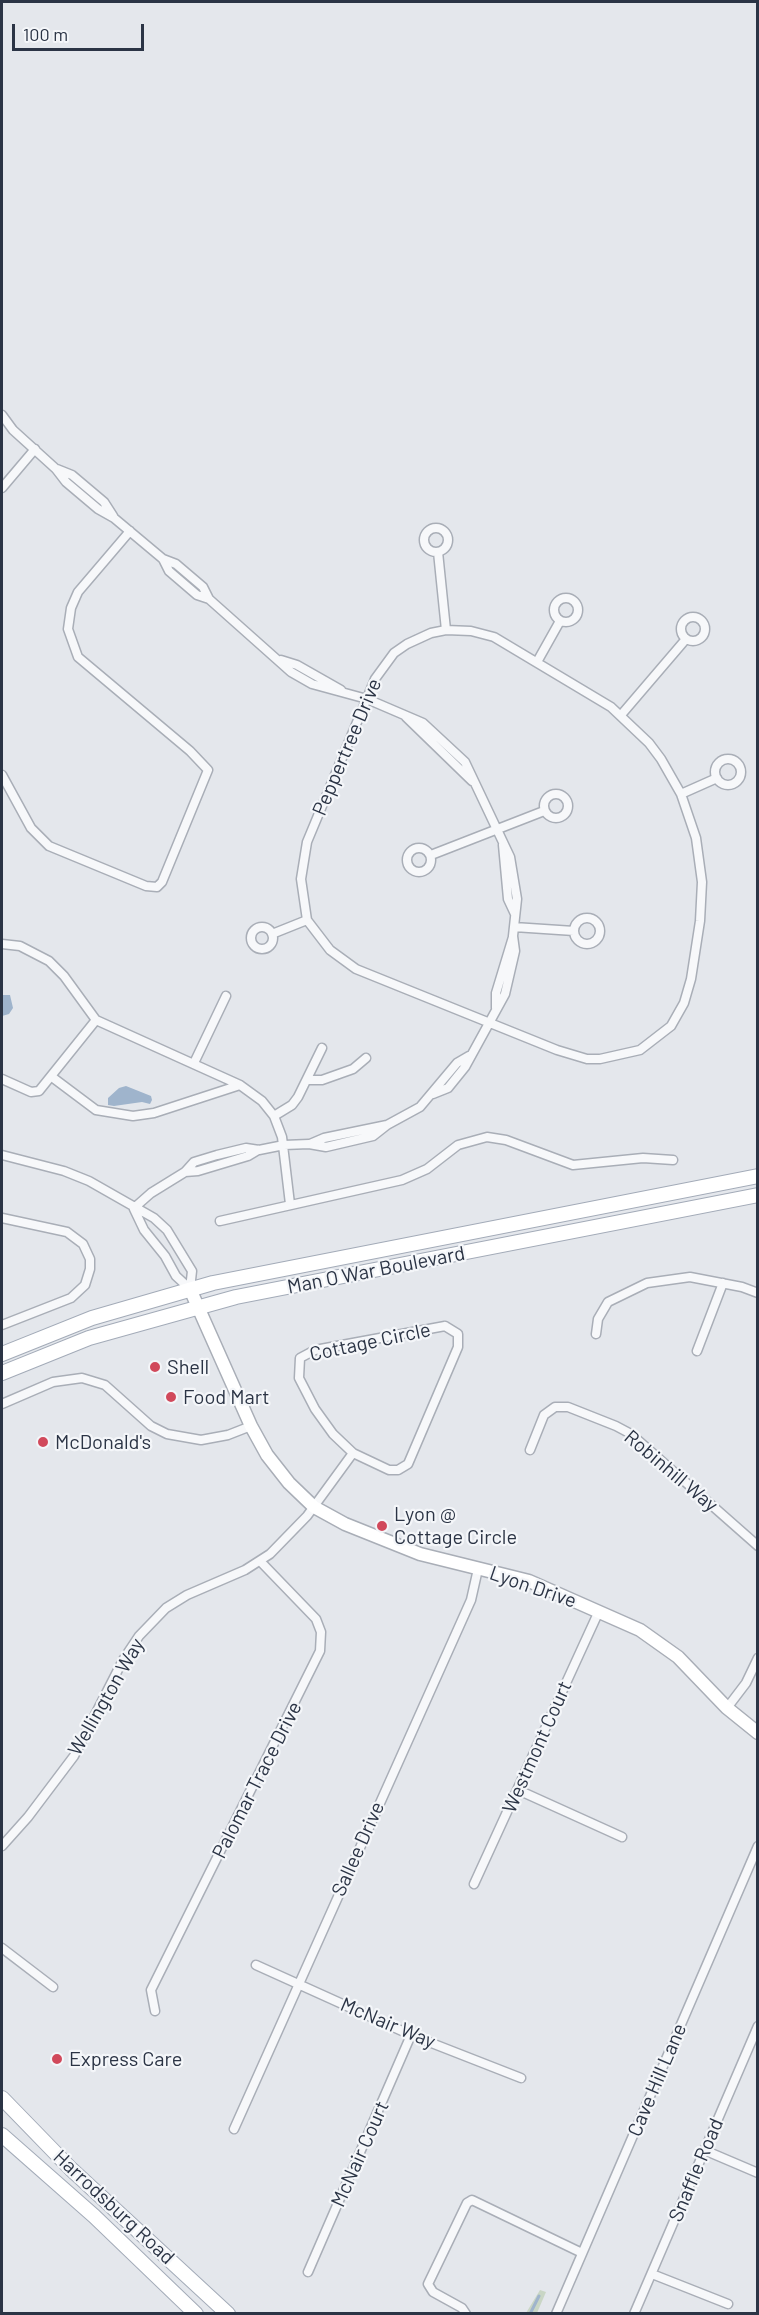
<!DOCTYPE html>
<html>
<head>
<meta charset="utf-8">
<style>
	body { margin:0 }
	#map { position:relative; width:759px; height:2315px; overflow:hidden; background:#e4e7ec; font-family:Barlow,sans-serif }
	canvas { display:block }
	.frame { position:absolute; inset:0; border:3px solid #2b3445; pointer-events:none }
	.scale { position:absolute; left:12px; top:24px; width:132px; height:27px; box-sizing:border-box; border:3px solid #2b3445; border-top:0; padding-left:8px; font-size:18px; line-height:21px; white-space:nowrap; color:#2b3445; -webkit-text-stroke:4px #f4f6f9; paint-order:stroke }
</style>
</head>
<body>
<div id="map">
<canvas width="759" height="2315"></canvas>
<div class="frame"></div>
<div class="scale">100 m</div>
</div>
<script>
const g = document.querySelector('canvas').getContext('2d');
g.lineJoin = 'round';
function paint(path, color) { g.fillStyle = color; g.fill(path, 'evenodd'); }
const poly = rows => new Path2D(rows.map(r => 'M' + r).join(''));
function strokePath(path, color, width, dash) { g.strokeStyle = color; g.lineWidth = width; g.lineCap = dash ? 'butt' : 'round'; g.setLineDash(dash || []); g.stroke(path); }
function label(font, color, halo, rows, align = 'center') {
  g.font = font + ' Barlow,sans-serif'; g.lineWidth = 4.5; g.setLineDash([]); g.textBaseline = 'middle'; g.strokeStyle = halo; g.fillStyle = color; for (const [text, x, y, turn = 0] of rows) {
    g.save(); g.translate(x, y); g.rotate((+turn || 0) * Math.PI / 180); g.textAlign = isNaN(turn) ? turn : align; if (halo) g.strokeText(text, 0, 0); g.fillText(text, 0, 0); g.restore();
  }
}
const green = poly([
	[540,2290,546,2292,537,2313,526,2313]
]);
const water = poly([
	[2,995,10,995,13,1008,9,1014,2,1016],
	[126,1086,151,1096,152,1100,150,1104,142,1102,114,1106,108,1105,108,1098,119,1088]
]);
const stream = poly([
	[530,2314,539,2296]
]);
const street = poly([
	[2,415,13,430,56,469,66,482,98,509,114,518,163,559,169,571,197,595,209,599,291,672,312,684,367,699,423,723,465,762,510,857,517,899,513,936,515,951,505,994,465,1067,448,1088,433,1094],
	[57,469,72,475,104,502,113,516],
	[2,488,35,449],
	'424 540a12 12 0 1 1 24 0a12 12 0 1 1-24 0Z',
	[438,552,446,630],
	[163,559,176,564,203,587,209,599],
	'554 610a12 12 0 1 1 24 0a12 12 0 1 1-24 0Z',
	'681 629a12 12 0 1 1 24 0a12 12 0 1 1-24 0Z',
	[446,630,471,631,494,637,611,707,649,743,661,759,681,794,696,838,702,882,700,921,691,979,684,1003,671,1026,640,1050,600,1059,587,1059,557,1050,356,969,330,950,307,920,301,879,307,842,375,679,394,653,407,644,431,633,446,630],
	[281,660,297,665,341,690],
	[537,662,560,621],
	[621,715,686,639],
	[406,717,472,781],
	'715 772a13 13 0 1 1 26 0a13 13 0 1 1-26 0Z',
	[2,775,31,828,49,846,146,886,157,887,162,882,208,770,190,751,78,657,68,629,71,608,78,592,130,531],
	'544 806a12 12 0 1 1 24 0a12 12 0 1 1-24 0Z',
	[681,794,717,778],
	[503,845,508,899,515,914],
	'407 860a12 12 0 1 1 24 0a12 12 0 1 1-24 0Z',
	[431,855,544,811],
	'574 931a13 13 0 1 1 26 0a13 13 0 1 1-26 0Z',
	[514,927,574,931],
	'251 938a11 11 0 1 1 22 0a11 11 0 1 1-22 0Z',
	[272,934,307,920],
	[2,944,20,946,49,961,64,976,96,1020],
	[496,1008,496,993,513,937],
	[96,1020,240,1085,262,1101,274,1116,282,1137,290,1204],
	[194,1063,226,996],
	[52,1077,96,1110,133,1116,154,1113,240,1085],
	[2,1079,31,1092,39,1091,96,1020],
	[307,1080,322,1080,353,1069,366,1058],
	[274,1116,292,1105,298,1097,322,1048],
	[310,1144,324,1138,387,1125],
	[2,1155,64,1171,89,1181,154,1218,167,1230,192,1271,190,1289],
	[185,1172,198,1171,248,1156,258,1150],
	[134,1208,151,1193,185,1172,194,1162,217,1155,246,1148,259,1150,284,1145,309,1144,326,1147,373,1136,387,1125,420,1107,457,1063,469,1056],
	[134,1209,144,1230,165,1256,176,1276,190,1289],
	[2,1218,67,1232,83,1244,90,1259,90,1269,85,1285,71,1298,2,1325],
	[220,1221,402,1180,427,1169,458,1145,487,1137,506,1140,573,1165,643,1158,673,1160],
	[445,1326,458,1334,458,1347,408,1464,398,1470,389,1470,353,1453,333,1434,315,1409,299,1378,300,1358,315,1350,445,1326],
	[596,1334,598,1319,608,1302,647,1283,690,1277,742,1287,758,1293],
	[697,1351,723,1283],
	[2,1404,53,1382,82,1378,105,1385,151,1426,167,1434,201,1440,228,1435,251,1426],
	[530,1450,544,1415,555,1407,568,1407,616,1426,631,1434,758,1546],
	[727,1708,746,1683,758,1658],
	[518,1790,622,1837],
	[2,1846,28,1817,74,1756,123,1660,139,1636,166,1608,187,1595,245,1570,270,1554,307,1516,353,1453],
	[474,1884,599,1611],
	[2,1948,53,1987],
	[256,1965,411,2035,521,2078],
	[155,2011,151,1990,320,1651,321,1632,316,1619,260,1561],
	[234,2129,471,1600,478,1569],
	[704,2150,758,2173],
	[308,2272,411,2035],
	[652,2274,728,2304],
	[466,2314,462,2308,433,2292,428,2284,467,2203,472,2200,582,2253],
	[556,2314,758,1846],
	[634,2314,758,2026]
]);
const secondary = poly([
	[190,1289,251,1426,267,1455,289,1483,314,1507,345,1524,420,1554,529,1581,640,1630,678,1657,727,1708,758,1733]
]);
const primary = poly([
	[2,1354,92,1318,213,1283,758,1176],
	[2,1373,89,1338,236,1297,758,1195],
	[2,2098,71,2169,228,2314],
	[2,2135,94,2216,196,2314]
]);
const markers = [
	[155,1367,6,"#d1495b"],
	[171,1397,6,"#d1495b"],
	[43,1442,6,"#d1495b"],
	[382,1526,6,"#d1495b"],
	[57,2059,6,"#d1495b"]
];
const streetNames = [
	["Peppertree Drive",347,747,-67],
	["Man O War Boulevard",376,1270,-11],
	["Cottage Circle",370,1342,-12],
	["Robinhill Way",671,1471,40],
	["Lyon Drive",533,1587,19],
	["Wellington Way",106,1697,-60],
	["Westmont Court",537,1747,-66],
	["Palomar Trace Drive",257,1780,-63],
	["Sallee Drive",358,1849,-66],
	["McNair Way",388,2023,23],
	["Cave Hill Lane",657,2080,-67],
	["McNair Court",360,2154,-66],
	["Snaffle Road",696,2170,-67],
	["Harrodsburg Road",114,2207,43]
];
const poiNames = [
	["Shell",167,1367],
	["Food Mart",183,1397],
	["McDonald's",55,1442],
	["Lyon @",394,1514],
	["Cottage Circle",394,1537],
	["Express Care",69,2059]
];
paint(green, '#c9d6c5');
paint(water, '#9fb4cc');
strokePath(stream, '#9fb4cc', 3);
strokePath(street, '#a9aeb7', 11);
strokePath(secondary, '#a9aeb7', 15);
strokePath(primary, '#a3abb8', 16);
strokePath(street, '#f7f8fa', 8);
strokePath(secondary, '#fff', 12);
strokePath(primary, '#fff', 14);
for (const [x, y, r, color] of markers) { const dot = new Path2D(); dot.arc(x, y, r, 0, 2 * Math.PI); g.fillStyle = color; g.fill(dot); strokePath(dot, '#f4f6f9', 2); }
label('20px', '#2b3445', '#f4f6f9', streetNames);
label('20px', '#2b3445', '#f4f6f9', poiNames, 'left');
</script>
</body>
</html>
